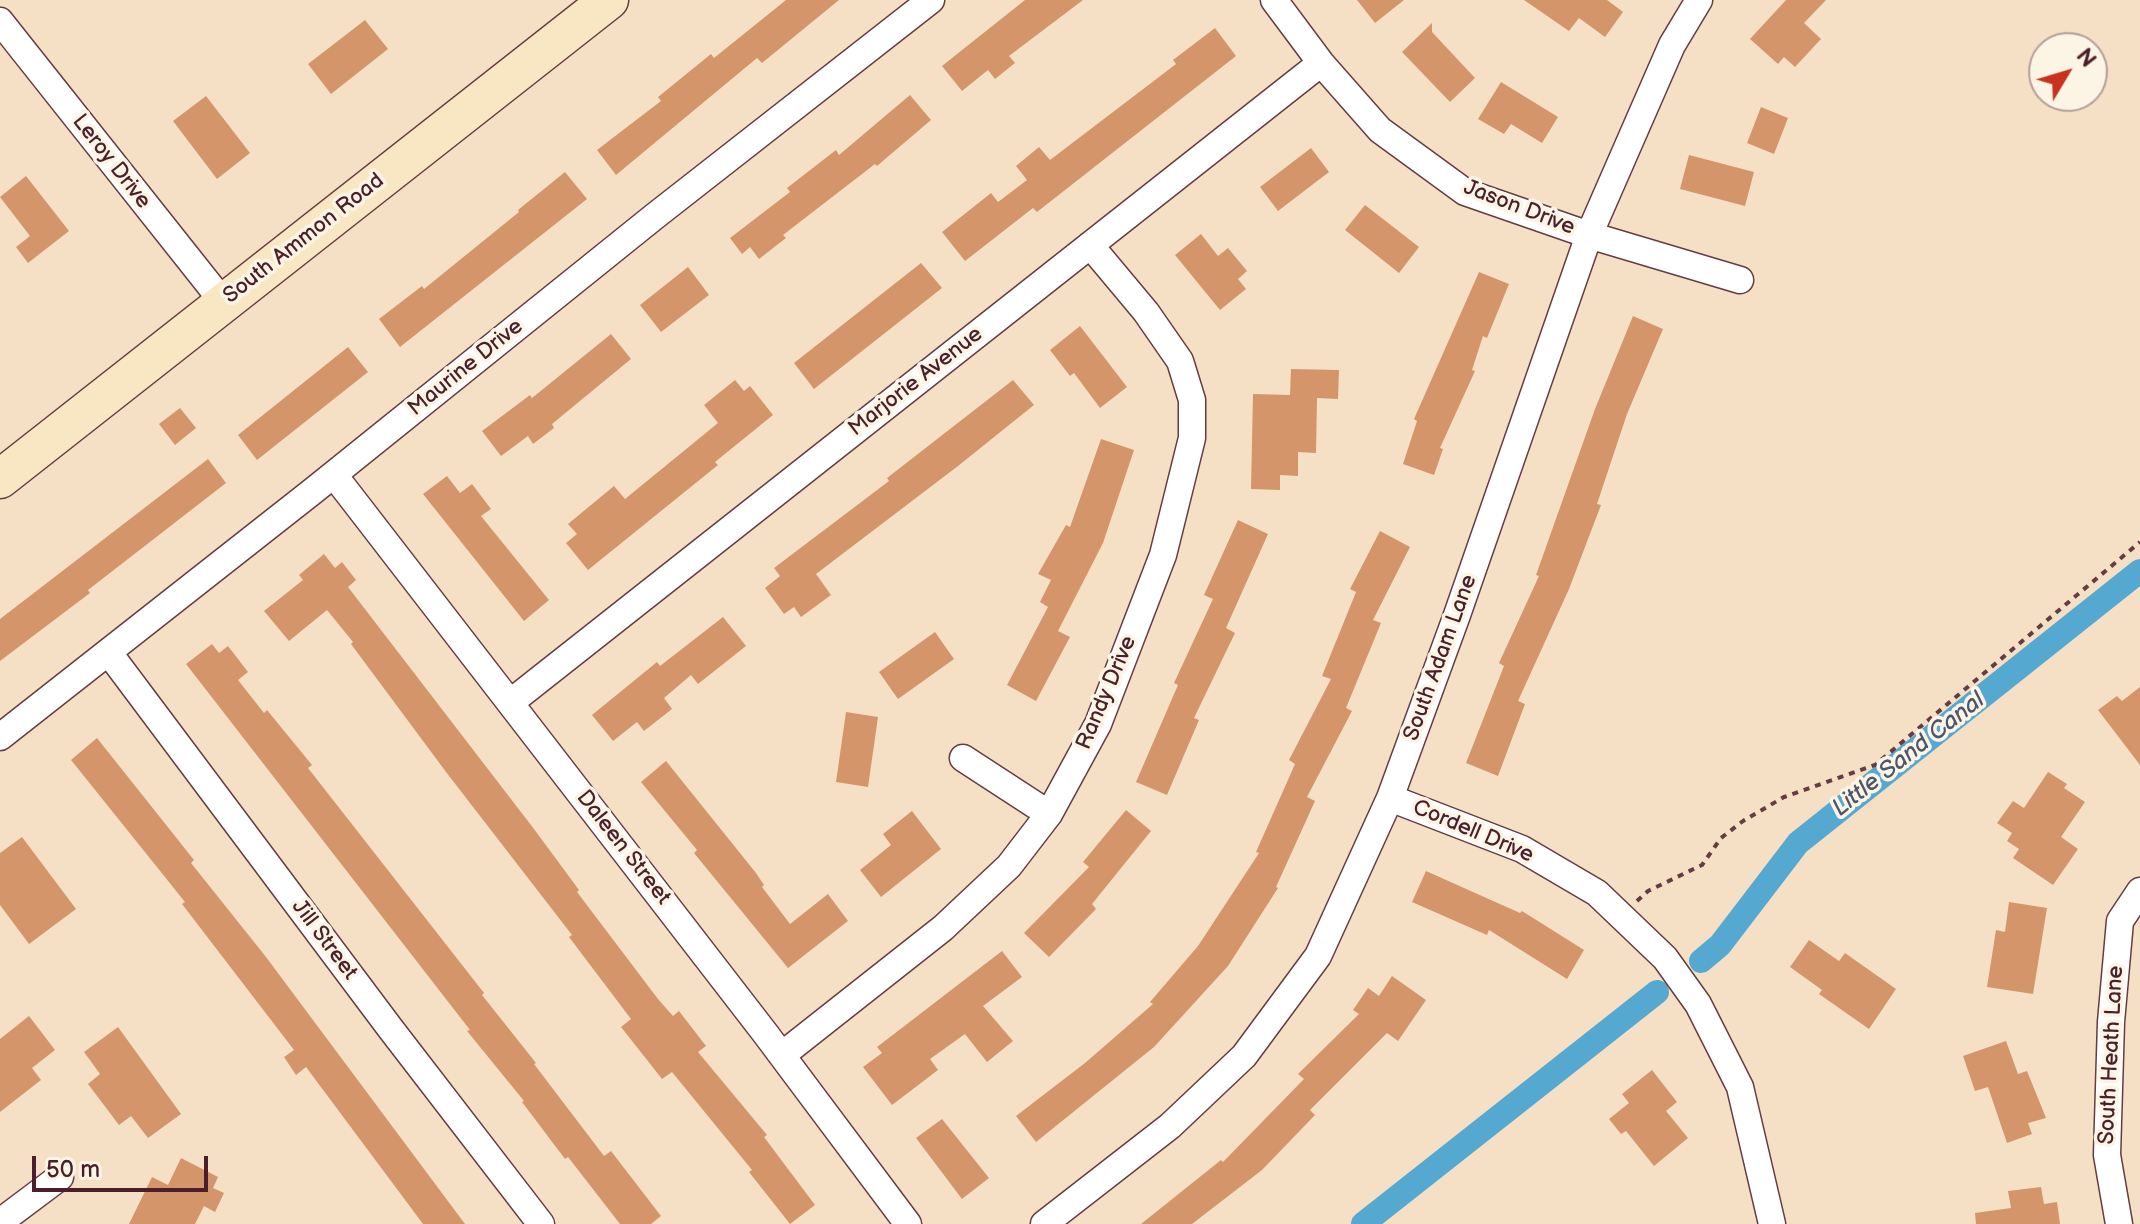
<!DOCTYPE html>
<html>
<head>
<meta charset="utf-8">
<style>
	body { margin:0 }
	#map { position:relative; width:2140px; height:1224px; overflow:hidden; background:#f6e0c5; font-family:"Balsamiq Sans",sans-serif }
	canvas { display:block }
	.north { position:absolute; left:2028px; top:32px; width:80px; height:80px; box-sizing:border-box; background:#fcf5e5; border:2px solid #b59f9b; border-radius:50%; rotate:52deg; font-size:22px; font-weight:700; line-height:32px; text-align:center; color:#4a1f2b }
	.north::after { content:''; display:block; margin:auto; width:28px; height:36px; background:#c8321e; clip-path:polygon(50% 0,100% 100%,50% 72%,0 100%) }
	.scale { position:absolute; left:32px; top:1156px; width:176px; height:36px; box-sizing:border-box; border:4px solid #4a1f2b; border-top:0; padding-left:10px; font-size:24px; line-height:28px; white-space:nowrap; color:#4a1f2b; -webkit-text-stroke:6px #fcf5e5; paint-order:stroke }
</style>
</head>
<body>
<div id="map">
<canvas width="2140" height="1224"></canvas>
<div class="north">N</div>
<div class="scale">50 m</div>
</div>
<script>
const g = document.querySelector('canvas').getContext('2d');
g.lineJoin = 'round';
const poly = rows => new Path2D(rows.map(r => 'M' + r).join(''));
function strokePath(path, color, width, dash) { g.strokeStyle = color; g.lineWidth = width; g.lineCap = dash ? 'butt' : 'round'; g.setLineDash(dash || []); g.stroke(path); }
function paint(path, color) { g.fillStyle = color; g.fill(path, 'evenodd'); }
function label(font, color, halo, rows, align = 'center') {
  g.font = font + ' "Balsamiq Sans",sans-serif'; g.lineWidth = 7; g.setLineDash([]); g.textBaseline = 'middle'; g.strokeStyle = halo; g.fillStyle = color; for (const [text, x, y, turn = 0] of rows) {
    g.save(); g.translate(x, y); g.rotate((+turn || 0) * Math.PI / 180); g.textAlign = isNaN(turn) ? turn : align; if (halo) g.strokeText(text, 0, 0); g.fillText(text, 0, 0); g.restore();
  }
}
const canal = poly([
	[1701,961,1720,945,1798,843,2140,571],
	[1363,1224,1657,992]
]);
const building = poly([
	[786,0,839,0,762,63,757,58,616,175,597,150,661,101,658,97,711,54,714,58],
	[1025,0,1083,0,1009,56,1015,63,995,79,988,70,962,91,942,66],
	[1357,0,1404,0,1375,23],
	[1524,0,1607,0,1623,12,1605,37,1579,18,1569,31],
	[1786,0,1826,0,1804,23,1821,39,1795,67,1784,57,1778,64,1750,39],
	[365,20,388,49,331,94,308,64],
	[1432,23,1432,32,1475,78,1450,102,1402,52],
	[1215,28,1236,56,1037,212,1033,208,965,261,942,232,991,193,998,202,1027,180,1016,166,1039,147,1050,160,1176,64,1173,60],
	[1501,82,1558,117,1542,143,1511,124,1504,134,1478,119],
	[910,95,931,120,877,166,875,164,783,235,786,238,759,259,750,247,742,254,730,238,790,192,787,188,836,150,839,155],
	[206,96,250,153,217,179,173,121],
	[1761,107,1788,118,1774,154,1747,143],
	[1311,148,1329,172,1278,211,1260,187],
	[1689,155,1754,172,1745,206,1680,189],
	[565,172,587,199,400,347,379,319,422,286,424,289,519,212,518,210],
	[26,176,69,231,28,263,16,247,30,236,0,197],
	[1365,205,1419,247,1399,273,1345,230],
	[1201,234,1218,256,1228,248,1247,271,1238,279,1246,289,1220,310,1175,255],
	[921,263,942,288,814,389,794,363],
	[688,267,709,295,661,332,640,305],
	[1479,272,1509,284,1487,338,1483,336,1472,370,1475,371,1440,448,1443,449,1434,475,1403,464,1417,421,1414,419],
	[1633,316,1663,329,1627,414,1597,504,1601,505,1569,589,1518,701,1525,704,1498,776,1466,763,1504,666,1499,663,1539,576,1536,575,1595,409],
	[1080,326,1127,387,1100,408,1074,373,1070,376,1050,350],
	[611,334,631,359,552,424,554,428,533,444,528,436,501,456,482,431,530,395,532,398],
	[348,347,368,372,257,460,238,435],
	[1291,369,1339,370,1338,399,1317,398,1316,453,1298,452,1298,476,1280,475,1280,490,1251,489,1253,394,1290,395],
	[735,380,744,391,750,386,773,415,715,462,718,465,588,570,566,543,577,534,568,524,614,486,625,499,718,423,704,405],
	[1013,380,1034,405,958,466,816,574,831,595,801,617,794,607,784,614,765,588,780,576,774,568,889,481,887,478],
	[180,408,196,428,175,445,159,424],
	[1101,439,1134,450,1103,543,1058,631,1070,637,1036,701,1007,685,1048,607,1040,602,1051,580,1038,574,1066,525,1070,527],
	[208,459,226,483,88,590,90,593,0,661,0,619],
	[447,476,460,493,472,484,491,509,481,516,549,600,524,621,423,494],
	[1238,520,1268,534,1226,628,1235,633,1194,718,1199,720,1167,795,1136,782,1178,685,1174,683,1213,599,1204,595],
	[1380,531,1410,547,1373,620,1381,623,1346,708,1352,711,1307,797,1315,801,1276,887,1278,888,1228,966,1154,1047,1036,1142,1016,1116,1085,1063,1153,1004,1150,1002,1198,946,1259,853,1256,852,1295,764,1289,760,1331,679,1322,676,1356,592,1350,589],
	[324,554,335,568,342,562,356,580,348,587,534,829,579,890,577,892,658,999,673,1016,679,1011,706,1046,698,1052,767,1135,764,1137,815,1205,790,1224,749,1172,752,1170,672,1072,662,1079,621,1027,631,1019,569,937,572,935,446,772,351,644,353,642,327,610,289,641,264,611,303,580,299,575],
	[723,617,746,646,698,684,691,675,664,698,672,709,644,731,637,722,613,741,592,715,657,662,660,666],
	[935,632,954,659,898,699,879,672],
	[212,644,219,653,228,646,248,672,238,680,264,713,267,710,312,765,308,768,484,993,482,995,536,1063,534,1064,604,1156,611,1151,661,1216,651,1224,620,1224,568,1157,565,1159,522,1102,524,1101,467,1031,470,1030,186,664],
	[2140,687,2140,765,2098,710,2117,696,2122,701],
	[846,712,878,717,868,787,836,782],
	[97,738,194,860,191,863,266,957,465,1224,423,1224,306,1067,296,1075,284,1057,294,1050,182,904,185,902,71,760],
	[666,761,756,873,764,885,762,887,790,924,828,894,848,921,788,968,694,853,697,850,641,782],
	[2048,772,2067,784,2064,788,2085,802,2061,837,2078,849,2053,885,2013,858,2019,849,2007,841,2012,833,1997,823,2013,801,2024,808],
	[1126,810,1151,831,1092,904,1096,909,1049,957,1024,933,1089,867,1083,862],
	[912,811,941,849,881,897,860,870,891,845,883,834],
	[22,837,76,909,29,944,0,905,0,853],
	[1426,871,1520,913,1522,911,1584,950,1567,979,1489,930,1487,935,1412,902],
	[2009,902,2047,908,2033,994,1987,987,1996,930,2005,932],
	[1809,940,1839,961,1845,953,1896,989,1869,1029,1819,994,1822,990,1790,967],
	[1002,951,1022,977,983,1006,1013,1041,987,1062,965,1034,930,1059,938,1070,892,1105,863,1067,882,1053,877,1047],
	[1392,976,1426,1000,1398,1041,1387,1033,1310,1110,1315,1115,1262,1170,1192,1224,1141,1224,1221,1160,1223,1162,1304,1079,1298,1074,1359,1014,1353,1010,1368,988,1379,996],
	[29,1016,55,1050,32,1068,41,1080,0,1112,0,1039],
	[118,1027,181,1114,148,1138,131,1116,119,1125,88,1084,100,1074,84,1052],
	[2006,1041,2018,1074,2027,1071,2046,1118,2028,1123,2032,1134,2007,1143,1988,1087,1975,1091,1963,1056],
	[1652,1070,1677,1102,1666,1111,1688,1138,1654,1166,1626,1131,1621,1134,1609,1119,1629,1103,1622,1094],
	[942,1119,989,1178,962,1199,916,1138],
	[181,1158,218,1177,213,1188,224,1193,215,1212,204,1206,195,1224,129,1224,152,1177,168,1185],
	[2041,1187,2044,1204,2057,1202,2060,1224,1976,1224,1975,1213,2011,1208,2008,1191]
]);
const path = poly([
	[1637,901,1648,891,1702,865,1721,838,1743,821,1784,797,1875,765,2140,542]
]);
const street = poly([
	[1274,0,1321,63,1380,130,1465,192,1589,235,1740,280],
	[0,21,223,302],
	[334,475,765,1033,908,1224],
	[109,653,390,1028,541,1224],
	[511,702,1321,63],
	[0,737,313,491,655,216,931,0],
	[963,758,1049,814],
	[1390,798,1522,849,1597,893,1665,958,1698,1004,1740,1087,1772,1224],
	[782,1055,943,928,1009,866,1049,814,1098,724,1163,555,1192,438,1192,400,1180,361,1146,312,1090,245],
	[0,1222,60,1177],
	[1044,1224,1170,1126,1244,1056,1318,956,1390,798,1457,615,1589,235,1672,45,1699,0],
	[2119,1224,2107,1155,2111,1022,2120,921,2140,891]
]);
const secondary = poly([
	[0,479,609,0]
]);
const streetNames = [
	["Leroy Drive",111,162,52],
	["Jason Drive",1519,208,21],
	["South Ammon Road",304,239,-38],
	["Maurine Drive",466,368,-39],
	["Marjorie Avenue",916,382,-38],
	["South Adam Lane",1441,658,-70],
	["Randy Drive",1107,693,-67],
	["Cordell Drive",1473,832,23],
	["Daleen Street",623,848,52],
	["Jill Street",324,940,53],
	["South Heath Lane",2112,1055,-87]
];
const waterNames = [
	["Little Sand Canal",1909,755,-38]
];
strokePath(canal, '#55a9d1', 24);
paint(building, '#d4956b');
strokePath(street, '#643c42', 29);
strokePath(secondary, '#643c42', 41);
strokePath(path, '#643c42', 4, [6, 6]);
strokePath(street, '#fff', 26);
strokePath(secondary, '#f9e7c3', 38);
label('22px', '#4a1f2b', '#fcf5e5', streetNames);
label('italic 24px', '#4e566d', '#fcf5e5', waterNames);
</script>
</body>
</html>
